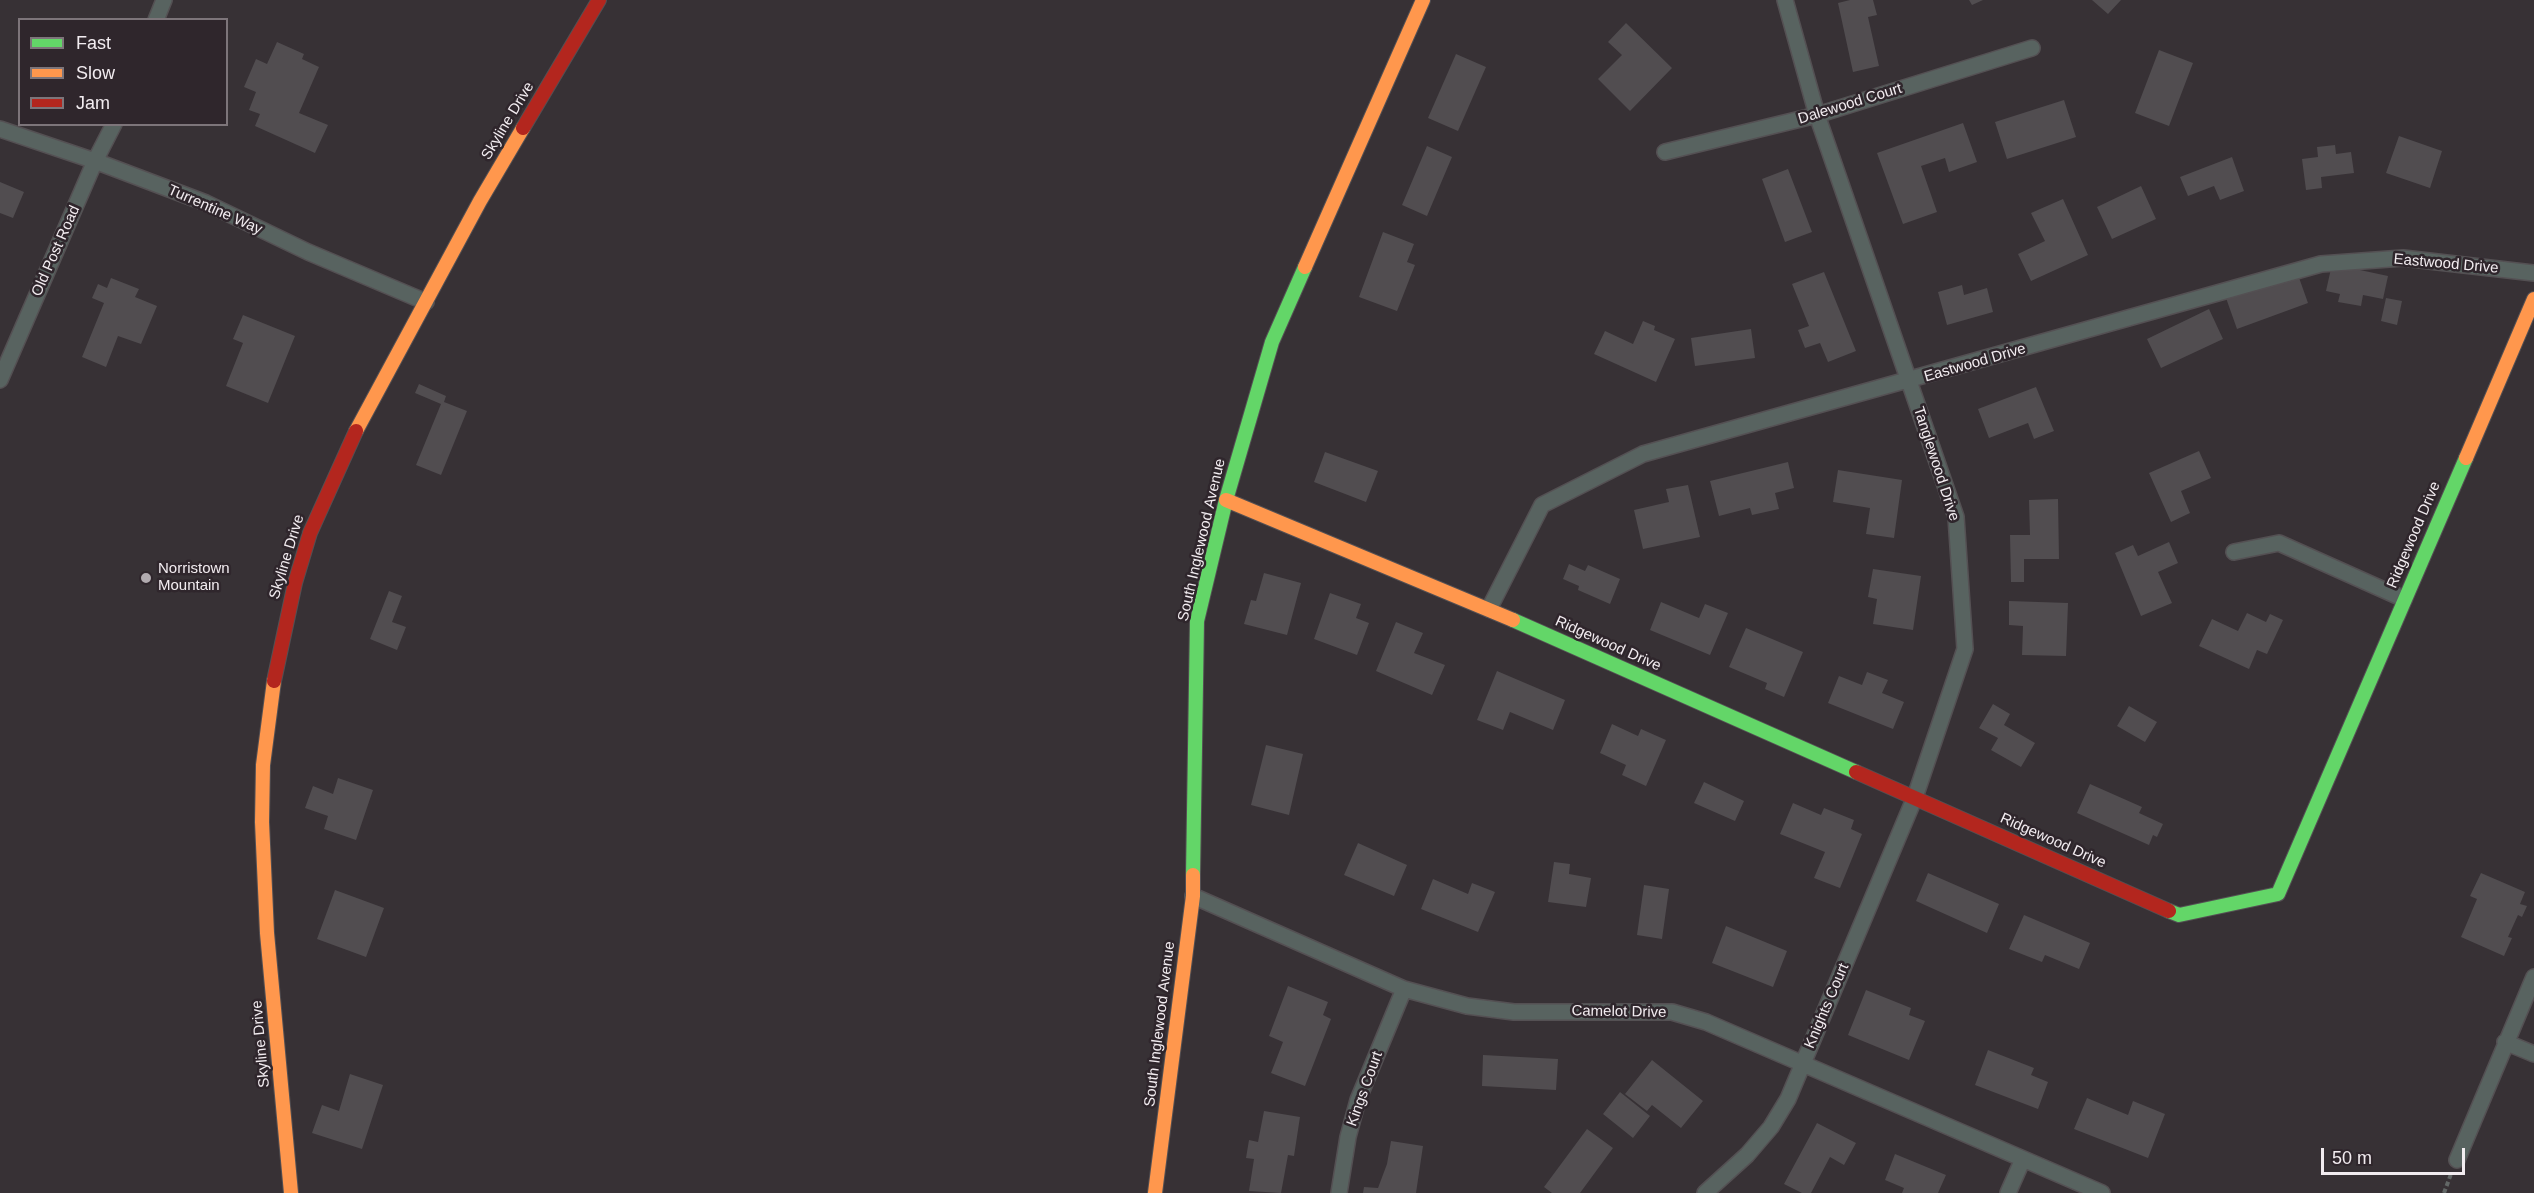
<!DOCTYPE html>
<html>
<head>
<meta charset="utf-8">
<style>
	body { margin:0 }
	#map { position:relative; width:2534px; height:1193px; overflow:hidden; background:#373135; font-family:Arial,sans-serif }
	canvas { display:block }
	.legend { position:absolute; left:18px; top:18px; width:210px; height:108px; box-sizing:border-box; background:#2f262c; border:2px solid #7d757a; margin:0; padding:8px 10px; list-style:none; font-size:18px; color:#f2ecf0 }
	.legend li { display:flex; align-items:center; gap:12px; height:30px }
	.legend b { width:30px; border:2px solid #7d757a }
	.scale { position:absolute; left:2321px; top:1148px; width:144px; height:27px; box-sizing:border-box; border:3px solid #f2ecf0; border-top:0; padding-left:8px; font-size:18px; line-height:21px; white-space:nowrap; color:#f2ecf0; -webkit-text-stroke:4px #2f262c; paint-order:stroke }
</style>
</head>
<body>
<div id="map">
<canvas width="2534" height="1193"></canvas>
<ul class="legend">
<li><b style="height:8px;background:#63d668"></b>Fast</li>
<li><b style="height:8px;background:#ff974d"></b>Slow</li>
<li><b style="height:8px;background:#b3261e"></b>Jam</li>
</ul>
<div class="scale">50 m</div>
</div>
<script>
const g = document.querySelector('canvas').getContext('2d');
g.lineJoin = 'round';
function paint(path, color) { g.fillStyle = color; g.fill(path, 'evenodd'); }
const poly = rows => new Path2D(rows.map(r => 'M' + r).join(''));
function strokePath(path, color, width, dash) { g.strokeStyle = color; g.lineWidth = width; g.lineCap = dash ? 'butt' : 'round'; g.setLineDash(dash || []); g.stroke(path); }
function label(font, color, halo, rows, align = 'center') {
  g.font = font + ' Arial,sans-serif'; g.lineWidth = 5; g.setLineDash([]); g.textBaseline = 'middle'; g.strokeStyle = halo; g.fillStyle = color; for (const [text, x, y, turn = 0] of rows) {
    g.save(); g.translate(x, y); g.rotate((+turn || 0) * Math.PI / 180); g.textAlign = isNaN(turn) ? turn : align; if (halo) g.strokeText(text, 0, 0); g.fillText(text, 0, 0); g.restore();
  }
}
const building = poly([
	[1850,0,1873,0,1877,15,1868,17,1879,66,1853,72,1838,3],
	[1969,0,1983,0,1972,5],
	[2092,0,2121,0,2108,14],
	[1626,23,1672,68,1630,111,1598,79,1622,55,1608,42],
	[277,42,304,54,302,59,319,67,299,113,328,125,315,153,255,126,260,114,249,110,256,92,244,87,256,59,267,64],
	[2159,50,2193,63,2169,126,2135,113],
	[1456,54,1486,67,1458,131,1428,118],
	[2064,100,2076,137,2007,159,1995,122],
	[1963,123,1977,162,1949,172,1945,158,1921,166,1937,212,1903,224,1877,153],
	[2399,136,2442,151,2430,188,2386,173],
	[2335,145,2336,154,2351,152,2354,173,2321,177,2322,188,2306,190,2302,159,2318,157,2317,147],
	[1427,146,1452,157,1427,216,1402,205],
	[2232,157,2244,191,2220,200,2214,186,2188,196,2180,177],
	[1788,169,1812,232,1785,242,1762,179],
	[0,182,24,192,13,218,0,213],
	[2141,186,2156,219,2112,239,2097,207],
	[2063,199,2088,255,2031,281,2018,254,2045,241,2031,213],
	[1383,232,1414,244,1407,262,1415,265,1397,311,1359,297],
	[2332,264,2388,276,2383,299,2363,295,2361,306,2338,302,2340,294,2326,291],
	[1824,272,1856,351,1828,362,1820,343,1805,348,1798,330,1809,326,1792,284],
	[2297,272,2308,303,2237,329,2226,298],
	[111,278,139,289,135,297,157,306,141,344,118,336,106,367,82,357,104,303,92,298,98,284,107,288],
	[1962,285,1964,295,1987,288,1993,312,1947,325,1938,292],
	[2386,298,2402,301,2397,325,2381,321],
	[2209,309,2223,339,2161,368,2147,339],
	[243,315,295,336,268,403,226,386,243,343,233,339],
	[1643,321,1655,326,1654,330,1675,339,1656,382,1594,354,1605,331,1633,344],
	[1751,329,1755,358,1695,366,1691,338],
	[419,384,446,396,444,402,467,411,441,475,416,465,441,404,415,393],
	[2036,387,2054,431,2034,439,2028,423,1989,438,1978,409],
	[2199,451,2211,478,2181,491,2190,513,2171,522,2149,473],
	[1325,452,1378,471,1366,502,1314,482],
	[1788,462,1794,488,1775,493,1779,509,1752,515,1750,508,1719,516,1710,481],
	[1838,470,1902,480,1894,538,1866,534,1870,508,1833,502],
	[1688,485,1700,537,1643,549,1634,510,1669,502,1666,489],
	[2058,499,2059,559,2024,559,2024,582,2011,582,2010,535,2030,535,2029,500],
	[2169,542,2178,563,2158,572,2172,603,2141,616,2115,553,2133,545,2138,556],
	[1569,564,1585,571,1588,565,1620,579,1610,604,1578,590,1579,586,1563,579],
	[1873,569,1921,576,1913,630,1873,624,1877,599,1868,597],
	[1264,573,1301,583,1287,635,1244,624,1251,600,1256,601],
	[389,591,402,596,392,622,406,627,397,650,370,639],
	[1330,593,1361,604,1356,618,1369,623,1357,655,1314,639],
	[2009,601,2068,603,2066,656,2022,655,2023,626,2009,625],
	[1661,602,1699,618,1705,604,1728,613,1710,655,1650,630],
	[2247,613,2266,622,2270,614,2283,620,2267,654,2257,650,2249,669,2199,646,2212,619,2238,631],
	[1396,622,1423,633,1414,653,1445,665,1432,695,1376,671],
	[1746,628,1803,652,1784,697,1765,689,1767,683,1729,667],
	[1497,671,1565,700,1553,730,1510,712,1503,730,1477,720],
	[1867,672,1888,680,1882,693,1904,702,1893,729,1828,703,1839,676,1862,685],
	[1993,704,2010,714,2004,725,2035,743,2021,767,1991,750,1998,738,1979,728],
	[2129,706,2157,722,2145,742,2117,726],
	[1612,724,1638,736,1641,729,1666,740,1646,786,1622,775,1626,765,1600,753],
	[1266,745,1303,754,1289,815,1251,805],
	[338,778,373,790,356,840,324,829,328,816,305,808,313,786,333,794],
	[1704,782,1744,801,1735,821,1694,803],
	[2090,784,2142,807,2139,813,2163,824,2157,837,2153,835,2149,845,2077,813],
	[1793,803,1821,815,1824,808,1854,820,1851,829,1862,834,1840,888,1814,878,1825,852,1780,834],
	[1358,843,1407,865,1394,896,1344,875],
	[1554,862,1570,864,1569,874,1591,878,1586,907,1548,902],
	[1928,873,1999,904,1987,933,1916,901],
	[2481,873,2525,892,2520,904,2527,906,2522,917,2518,915,2508,937,2512,938,2504,956,2461,937,2477,899,2470,896],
	[1433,879,1468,894,1472,883,1495,892,1478,932,1421,909],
	[1644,885,1669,889,1662,939,1637,935],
	[335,890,384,908,366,957,317,939],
	[2024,915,2090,943,2079,969,2045,955,2042,962,2009,949],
	[1726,926,1787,951,1773,987,1712,963],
	[1288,986,1328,1002,1323,1015,1331,1019,1305,1086,1271,1073,1283,1042,1269,1036],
	[1866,990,1911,1008,1909,1015,1925,1021,1909,1060,1848,1035],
	[1988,1050,2034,1068,2031,1075,2048,1082,2038,1109,1975,1085],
	[1483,1055,1558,1059,1556,1090,1482,1086],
	[1652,1060,1703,1101,1681,1128,1652,1105,1647,1111,1625,1094],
	[350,1074,383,1085,362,1149,312,1133,322,1105,339,1111],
	[1620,1092,1650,1116,1633,1138,1603,1114],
	[2087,1098,2128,1115,2133,1101,2165,1114,2148,1158,2074,1129],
	[1264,1111,1300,1117,1294,1156,1288,1155,1281,1193,1249,1191,1254,1159,1246,1158,1249,1140,1258,1142],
	[1817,1123,1856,1143,1844,1165,1830,1157,1811,1193,1802,1193,1784,1184],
	[1587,1129,1613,1148,1580,1193,1552,1193,1544,1187],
	[1391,1141,1423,1146,1416,1193,1363,1193,1364,1187,1378,1188,1387,1164],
	[1895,1154,1946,1175,1938,1193,1902,1193,1904,1188,1885,1180]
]);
const path = poly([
	[2444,1193,2451,1174]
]);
const street = poly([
	[156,20,164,0],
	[0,129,95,161,206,203,308,252,426,302],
	[1665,152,1817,115,2032,48],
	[0,380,95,161,114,124],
	[2234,552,2279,543,2404,599],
	[1489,609,1542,505,1643,454,2321,264,2403,258,2534,273],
	[1193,896,1404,989,1467,1006,1514,1012,1672,1012,1706,1022,2102,1193],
	[2505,1042,2534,1054],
	[2457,1160,2534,977],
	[1339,1193,1348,1137,1358,1100,1404,989],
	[1705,1193,1747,1155,1771,1127,1788,1099,1915,797,1965,649,1956,517,1817,115,1785,0],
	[2008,1193,2023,1159]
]);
const fast = poly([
	[1513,620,1856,772],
	[1193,875,1197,621,1226,500,1272,342,1305,267],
	[2169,911,2179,915,2278,894,2466,458]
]);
const slow = poly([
	[1305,267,1423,0],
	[356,431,480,201,523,128],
	[2466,458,2534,299],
	[1226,500,1513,620],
	[274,681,263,765,262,822,267,933,291,1193],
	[1155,1193,1193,896,1193,875]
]);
const jam = poly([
	[523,128,599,0],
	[274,681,295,583,310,533,356,431],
	[1856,772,2169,911]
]);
const markers = [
	[146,578,6,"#b1abaf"]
];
const streetNames = [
	["Dalewood Court",1850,104,-17],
	["Skyline Drive",508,121,-59],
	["Turrentine Way",215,210,24],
	["Old Post Road",56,251,-66],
	["Eastwood Drive",2446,264,5],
	["Eastwood Drive",1975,363,-16],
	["Tanglewood Drive",1936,464,72],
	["Ridgewood Drive",2414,535,-67],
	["South Inglewood Avenue",1202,540,-77],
	["Skyline Drive",287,557,-73],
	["Ridgewood Drive",1608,644,24],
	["Ridgewood Drive",2053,841,24],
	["Knights Court",1827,1006,-67],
	["Camelot Drive",1619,1012,1],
	["South Inglewood Avenue",1160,1024,-83],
	["Skyline Drive",261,1044,-95],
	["Kings Court",1365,1089,-70]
];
const poiNames = [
	["Norristown",158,569],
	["Mountain",158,586]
];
paint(building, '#514d50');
strokePath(street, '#545053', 18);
strokePath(fast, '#545053', 16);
strokePath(slow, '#545053', 16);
strokePath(jam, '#545053', 16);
strokePath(path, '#626766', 4, [4.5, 3]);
strokePath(street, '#586360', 15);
strokePath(fast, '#63d668', 14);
strokePath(slow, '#ff974d', 14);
strokePath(jam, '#b3261e', 14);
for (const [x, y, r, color] of markers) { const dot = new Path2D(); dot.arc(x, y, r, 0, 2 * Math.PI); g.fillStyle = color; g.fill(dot); strokePath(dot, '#2f262c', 2); }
label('15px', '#f2ecf0', '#2f262c', streetNames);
label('15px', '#f2ecf0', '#2f262c', poiNames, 'left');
</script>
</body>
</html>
